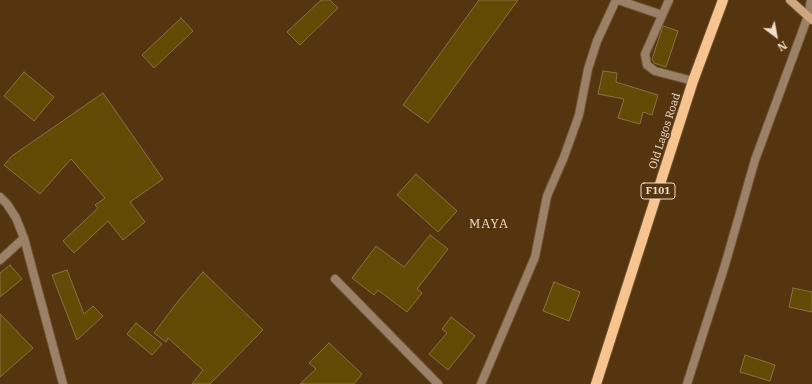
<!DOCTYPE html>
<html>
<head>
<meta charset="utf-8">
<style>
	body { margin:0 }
	#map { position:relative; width:812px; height:384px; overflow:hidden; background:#543510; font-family:"IBM Plex Serif",serif }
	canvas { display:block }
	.north { position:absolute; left:756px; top:16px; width:40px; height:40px; -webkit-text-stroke:3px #543510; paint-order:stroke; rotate:148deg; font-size:11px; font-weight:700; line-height:16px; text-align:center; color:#f0ddca }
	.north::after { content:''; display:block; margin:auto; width:14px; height:18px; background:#f0ddca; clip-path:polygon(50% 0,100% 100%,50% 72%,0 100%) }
</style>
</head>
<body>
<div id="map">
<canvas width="812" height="384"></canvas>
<div class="north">N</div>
</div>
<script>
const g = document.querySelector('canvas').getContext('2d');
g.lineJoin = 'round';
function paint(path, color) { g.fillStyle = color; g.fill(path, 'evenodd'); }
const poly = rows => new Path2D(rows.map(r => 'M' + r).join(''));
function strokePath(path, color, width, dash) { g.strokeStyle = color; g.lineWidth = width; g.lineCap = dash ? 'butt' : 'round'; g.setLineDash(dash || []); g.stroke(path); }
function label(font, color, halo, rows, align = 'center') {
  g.font = font + ' "IBM Plex Serif",serif'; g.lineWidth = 3; g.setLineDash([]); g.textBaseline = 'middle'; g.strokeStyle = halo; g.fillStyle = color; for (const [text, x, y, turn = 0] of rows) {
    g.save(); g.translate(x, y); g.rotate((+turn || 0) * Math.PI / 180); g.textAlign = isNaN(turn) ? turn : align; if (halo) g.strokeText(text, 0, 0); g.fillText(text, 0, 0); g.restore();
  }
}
const building = poly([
	[321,0,330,0,338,8,300,45,287,32,321,0],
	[479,0,518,0,428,123,403,105,479,0],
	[181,18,193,31,154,68,142,55,181,18],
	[663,26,678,31,666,67,654,63,652,59,663,26],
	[603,71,617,73,616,82,658,95,652,115,643,112,640,124,618,118,624,99,598,94,603,71],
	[24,72,54,97,34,121,4,96,24,72],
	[103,93,163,179,130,202,145,222,123,240,108,221,74,253,63,241,98,208,95,205,105,198,71,159,40,194,4,165,12,156,103,93],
	[416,174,457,211,438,232,397,195,416,174],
	[430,235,448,249,417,289,422,293,407,312,378,290,374,295,352,278,376,246,404,267,430,235],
	[10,265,22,279,0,297,0,273,10,265],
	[67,270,84,314,93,306,103,316,77,340,52,275,67,270],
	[203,272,263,330,210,384,192,384,203,370,168,338,166,342,154,333,179,300,203,272],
	[554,282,580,292,569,321,543,311,554,282],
	[793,288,812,292,812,312,789,307,793,288],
	[0,314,33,348,0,377,0,314],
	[451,317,475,336,448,370,429,354,447,333,442,329,451,317],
	[136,323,162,344,152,355,127,334,136,323],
	[329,343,362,374,354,384,300,384,316,369,309,363,329,343],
	[745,355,775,365,770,381,740,372,745,355]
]);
const street = poly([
	[618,0,662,15],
	[669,0,645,54,647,65,655,71,693,81],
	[0,197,7,204,16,218,24,238,63,384],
	[0,260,24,238],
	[335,279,438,384],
	[481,384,535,257,547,196,564,157,579,115,588,69,597,41,616,0],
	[687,384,725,265,755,160,808,16,811,0]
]);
const secondary = poly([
	[790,0,812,20]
]);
const primary = poly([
	[596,384,693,81,723,0]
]);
const shields = [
	[658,191,34]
];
const shieldNames = [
	["F101",658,191]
];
const streetNames = [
	["Old Lagos Road",665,131,-72]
];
const quarterNames = [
	["MAYA",489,224]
];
paint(building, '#634b06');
strokePath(building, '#867245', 1);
strokePath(street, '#705331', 10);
strokePath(secondary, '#705331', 10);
strokePath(primary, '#705331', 12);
strokePath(street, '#9a8168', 8);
strokePath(secondary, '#cfa77f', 8);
strokePath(primary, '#f7c48f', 10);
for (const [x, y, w] of shields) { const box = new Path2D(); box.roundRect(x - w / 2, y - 8, w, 16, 3); g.fillStyle = '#543510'; g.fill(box); strokePath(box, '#f0ddca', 1); }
label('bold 10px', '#f0ddca', null, shieldNames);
label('11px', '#f0ddca', '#543510', streetNames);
g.letterSpacing = '1px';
label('13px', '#f0ddca', '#543510', quarterNames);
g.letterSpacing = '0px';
</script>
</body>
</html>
